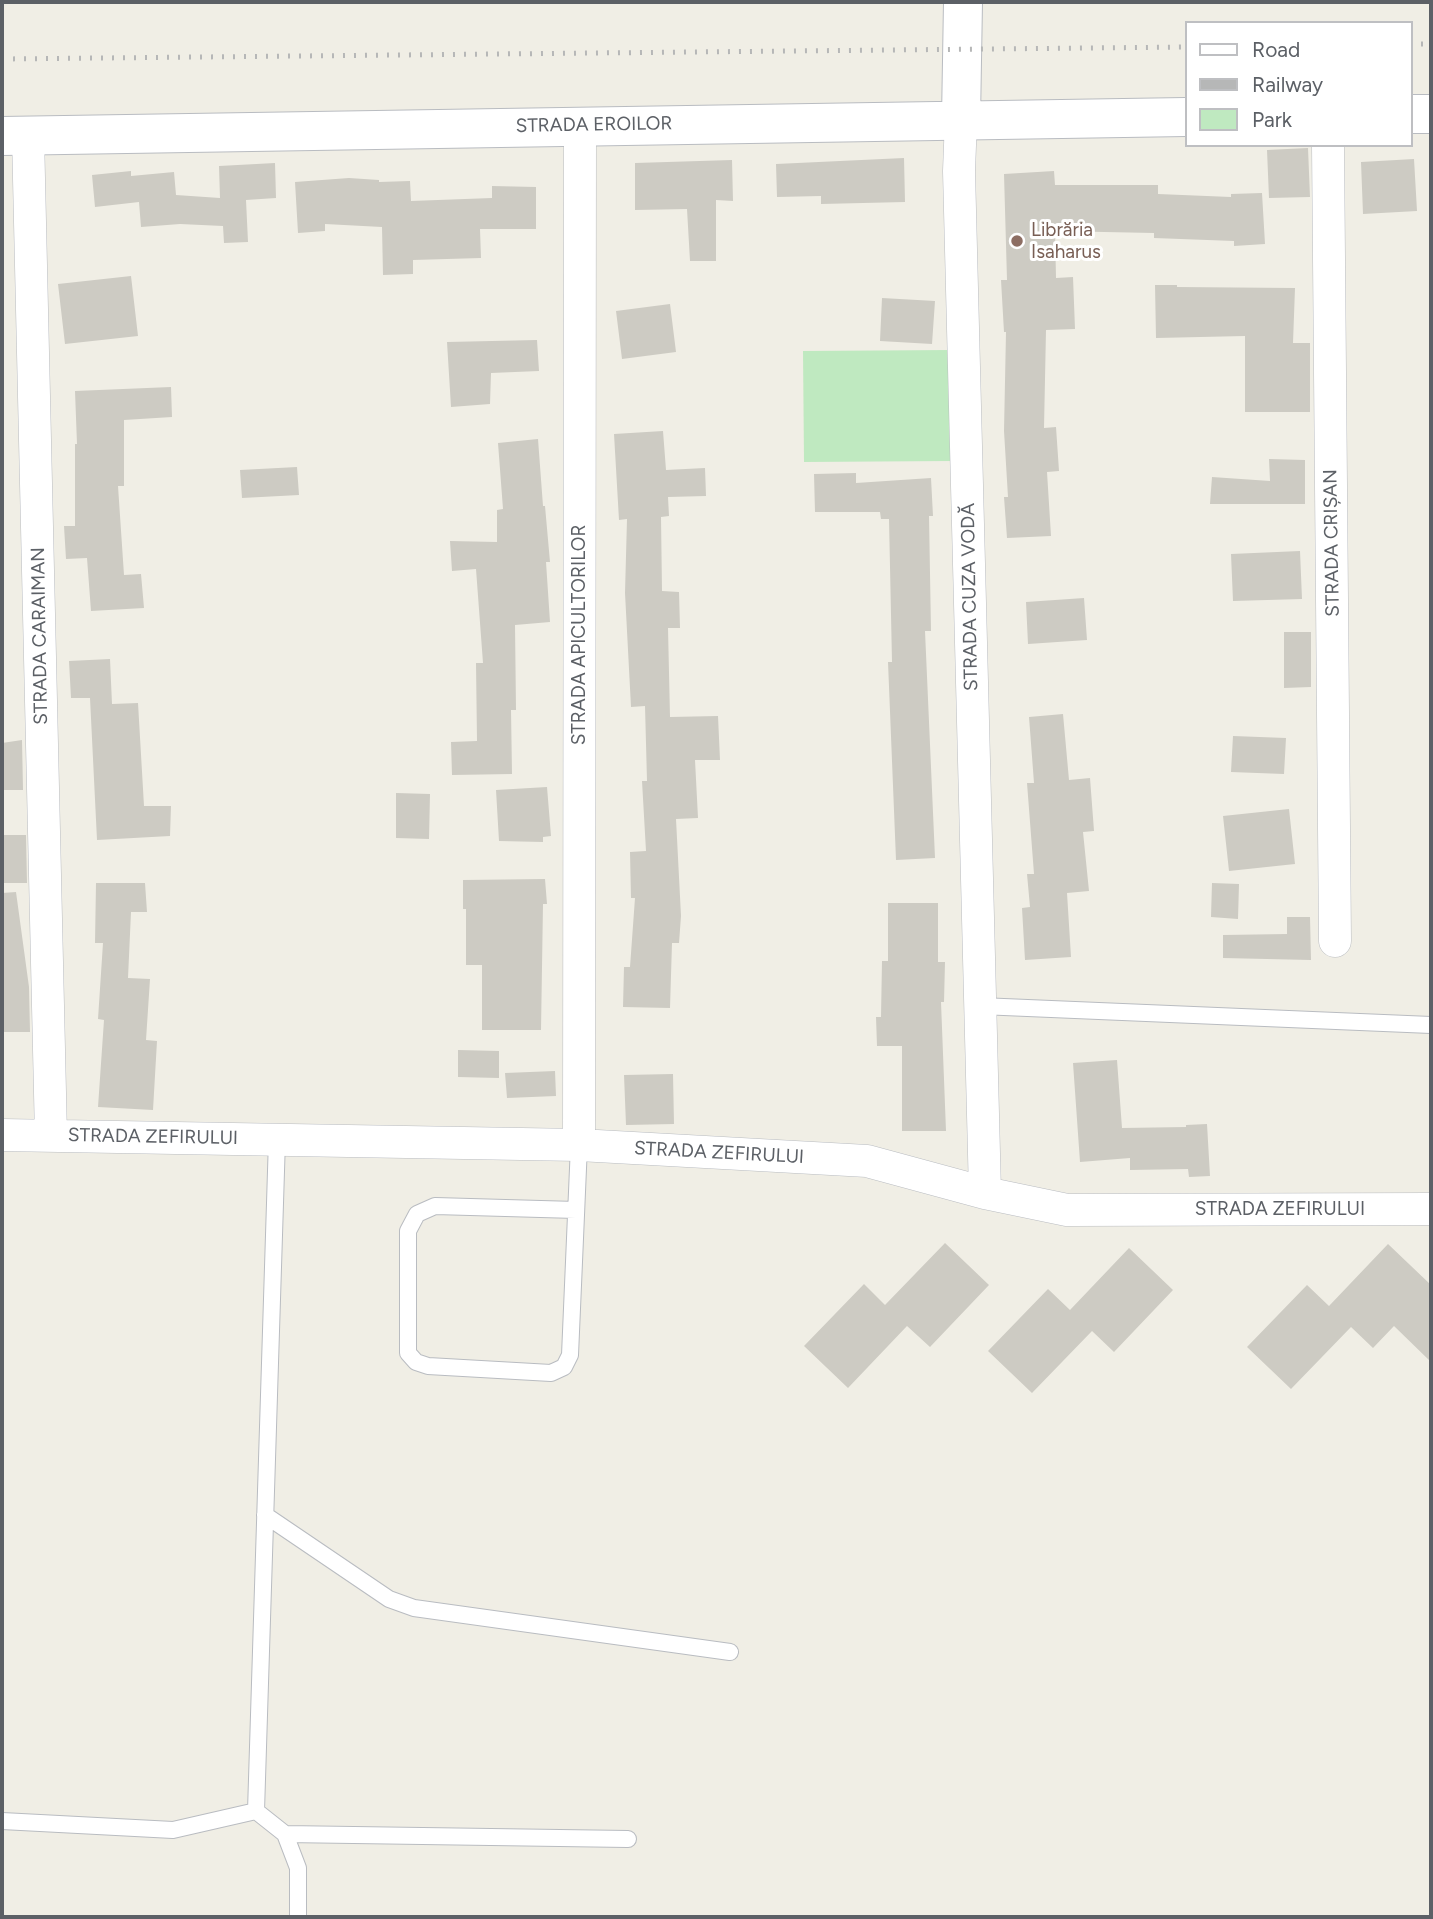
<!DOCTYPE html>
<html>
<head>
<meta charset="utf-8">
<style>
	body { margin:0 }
	#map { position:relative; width:1433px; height:1919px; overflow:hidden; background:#f0eee5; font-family:Figtree,sans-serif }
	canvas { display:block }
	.frame { position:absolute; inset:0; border:4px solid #5c6066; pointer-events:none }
	.legend { position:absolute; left:1185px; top:21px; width:228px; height:126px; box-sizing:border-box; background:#fff; border:2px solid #bebfc2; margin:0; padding:9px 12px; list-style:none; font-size:21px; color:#5c6066 }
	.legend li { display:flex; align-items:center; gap:14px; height:35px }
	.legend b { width:35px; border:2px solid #bebfc2 }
</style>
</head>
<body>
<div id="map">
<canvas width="1433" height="1919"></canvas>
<div class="frame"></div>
<ul class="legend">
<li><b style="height:9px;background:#fff"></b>Road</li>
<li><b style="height:9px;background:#b6b7b7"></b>Railway</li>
<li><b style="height:19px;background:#bfe9c0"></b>Park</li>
</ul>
</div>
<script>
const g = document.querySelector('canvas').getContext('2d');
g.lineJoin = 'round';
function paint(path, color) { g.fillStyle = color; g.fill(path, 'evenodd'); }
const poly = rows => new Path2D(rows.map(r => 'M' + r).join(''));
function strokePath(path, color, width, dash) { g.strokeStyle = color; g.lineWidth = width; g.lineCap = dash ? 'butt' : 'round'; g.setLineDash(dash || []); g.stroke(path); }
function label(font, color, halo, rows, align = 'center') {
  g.font = font + ' Figtree,sans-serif'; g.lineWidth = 6; g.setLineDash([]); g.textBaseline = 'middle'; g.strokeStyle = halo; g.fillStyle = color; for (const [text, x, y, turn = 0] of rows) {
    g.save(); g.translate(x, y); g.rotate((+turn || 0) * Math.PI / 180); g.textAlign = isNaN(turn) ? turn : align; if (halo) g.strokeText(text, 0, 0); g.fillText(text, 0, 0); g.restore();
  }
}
const green = poly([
	[951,350,952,461,804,462,803,351]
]);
const building = poly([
	[1308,148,1310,197,1269,198,1267,150],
	[904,158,905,202,821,204,821,196,777,197,776,164],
	[1414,159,1417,211,1363,214,1361,162],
	[732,160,733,201,716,200,716,261,690,261,687,209,635,210,635,163],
	[275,163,276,198,246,200,248,242,224,243,223,226,180,224,141,227,139,202,95,207,92,175,131,171,131,176,174,172,176,195,220,198,219,166],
	[1054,171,1055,185,1158,185,1158,194,1231,197,1231,194,1262,193,1265,244,1234,246,1234,241,1154,238,1154,233,1055,231,1056,278,1073,277,1075,329,1046,330,1044,428,1056,427,1059,471,1047,472,1051,536,1007,538,1004,497,1008,497,1004,431,1006,332,1004,332,1001,280,1007,280,1004,174],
	[349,178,379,180,379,182,410,181,411,201,492,198,492,186,536,187,536,229,480,229,481,258,413,260,413,274,383,275,382,227,325,224,325,231,298,233,295,182],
	[131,276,138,336,65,344,58,284],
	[1155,285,1177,285,1177,287,1295,288,1293,343,1310,343,1310,412,1245,412,1245,336,1156,338],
	[882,298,935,301,932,344,880,341],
	[670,304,676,352,622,359,616,311],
	[537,340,539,371,491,373,490,404,451,407,447,342],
	[171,387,172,417,124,420,124,486,118,486,124,575,141,574,144,608,91,611,87,558,66,559,64,526,75,526,75,444,77,444,75,391],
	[663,431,666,470,705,468,706,496,668,497,669,516,661,517,662,591,679,592,680,628,668,628,670,717,718,716,720,760,695,760,698,818,676,819,681,916,679,943,672,943,670,1008,623,1007,624,967,630,967,635,898,631,898,630,852,646,851,642,781,647,781,645,706,631,707,625,593,627,519,619,520,614,434],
	[538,439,543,506,545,506,550,562,546,562,550,622,515,625,516,710,511,710,512,774,452,775,451,742,477,741,476,663,483,663,476,569,452,571,450,541,497,542,497,510,503,509,498,443],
	[1269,459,1305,460,1305,504,1210,504,1212,477,1270,481],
	[297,467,299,495,242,498,240,470],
	[856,473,856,483,931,478,933,516,929,516,931,631,925,631,935,858,896,860,888,662,892,662,889,519,881,519,880,512,815,512,814,474],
	[1300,551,1302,599,1233,601,1231,554],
	[1084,598,1087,640,1028,644,1026,602],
	[1284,632,1311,632,1311,687,1284,688],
	[110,659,112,704,138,703,144,806,171,806,170,836,97,840,90,698,71,698,69,661],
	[1063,714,1069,780,1090,778,1094,831,1083,832,1089,891,1067,893,1071,957,1025,960,1022,908,1030,907,1027,874,1034,874,1027,783,1034,783,1029,717],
	[1233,736,1286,738,1284,774,1231,772],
	[22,740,23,790,2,790,2,743],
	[547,787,551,836,543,837,543,842,499,841,496,790],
	[396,793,430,794,429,839,396,838],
	[1289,809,1295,864,1229,871,1223,816],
	[2,835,26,835,27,883,2,883],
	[545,879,547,904,543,904,541,1030,482,1030,482,965,466,965,466,909,463,909,463,880],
	[96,883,145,883,147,912,131,912,128,978,150,979,146,1040,157,1041,153,1110,98,1107,104,1020,98,1019,103,943,95,943],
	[1212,883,1239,884,1238,919,1211,917],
	[16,892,29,987,30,1032,2,1032,2,893],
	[888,903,938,903,938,962,945,962,944,1002,941,1002,946,1131,902,1131,902,1046,877,1046,876,1017,881,1017,882,961,888,961],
	[1287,917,1310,917,1311,960,1223,958,1223,935,1287,934],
	[458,1050,499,1051,499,1078,458,1077],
	[1117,1060,1122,1128,1186,1127,1186,1125,1207,1124,1210,1176,1189,1177,1188,1169,1130,1170,1130,1158,1080,1162,1073,1063],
	[555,1071,556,1096,507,1098,505,1073],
	[673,1074,674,1124,626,1125,624,1075],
	[945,1243,989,1285,930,1347,907,1326,848,1388,804,1346,864,1284,885,1305],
	[1388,1244,1431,1285,1431,1362,1394,1326,1373,1348,1351,1327,1291,1389,1247,1347,1307,1285,1329,1306],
	[1129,1248,1173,1290,1114,1352,1092,1331,1032,1393,988,1351,1048,1289,1070,1310]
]);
const service = poly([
	[980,1006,1431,1025],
	[277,1139,256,1811,285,1834,298,1868,298,1917],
	[576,1210,435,1206,417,1214,408,1231,408,1353,416,1362,428,1366,551,1373,564,1367,570,1355,579,1145],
	[265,1515,389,1599,414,1608,730,1652],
	[2,1821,173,1830,256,1811],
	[285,1834,628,1839]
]);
const minor = poly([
	[961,119,959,171,985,1193],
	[28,135,51,1136],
	[1328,145,1335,941],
	[2,1135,579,1145,867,1161,985,1193,1067,1210,1431,1209],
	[579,1145,580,126]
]);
const tertiary = poly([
	[1410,114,1431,114],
	[961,119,963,2],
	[2,136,1186,117]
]);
const rail = poly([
	[1410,44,1431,44],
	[2,59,1186,47]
]);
const markers = [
	[1017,241,7,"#8d6e63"]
];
const streetNames = [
	["STRADA EROILOR",594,125,-1],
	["STRADA CRIȘAN",1332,543,-91],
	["STRADA CUZA VODĂ",970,597,-91],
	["STRADA APICULTORILOR",579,635,-90],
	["STRADA CARAIMAN",40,636,-91],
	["STRADA ZEFIRULUI",153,1137,1],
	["STRADA ZEFIRULUI",719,1153,3],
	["STRADA ZEFIRULUI",1280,1209]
];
const educationNames = [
	["Librăria",1031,230],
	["Isaharus",1031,252]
];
paint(green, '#bfe9c0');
paint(building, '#cdcbc3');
strokePath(service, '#b9bcc1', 18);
strokePath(minor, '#b9bcc1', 33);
strokePath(tertiary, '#b9bcc1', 40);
strokePath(service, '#fff', 16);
strokePath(minor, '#fff', 32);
strokePath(tertiary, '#fff', 38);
strokePath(rail, '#b6b7b7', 5, [2, 9]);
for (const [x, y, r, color] of markers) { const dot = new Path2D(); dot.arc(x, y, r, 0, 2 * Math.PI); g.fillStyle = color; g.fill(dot); strokePath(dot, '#fff', 2.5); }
label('19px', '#5c6066', '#fff', streetNames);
label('19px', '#785e54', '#fff', educationNames, 'left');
</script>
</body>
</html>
